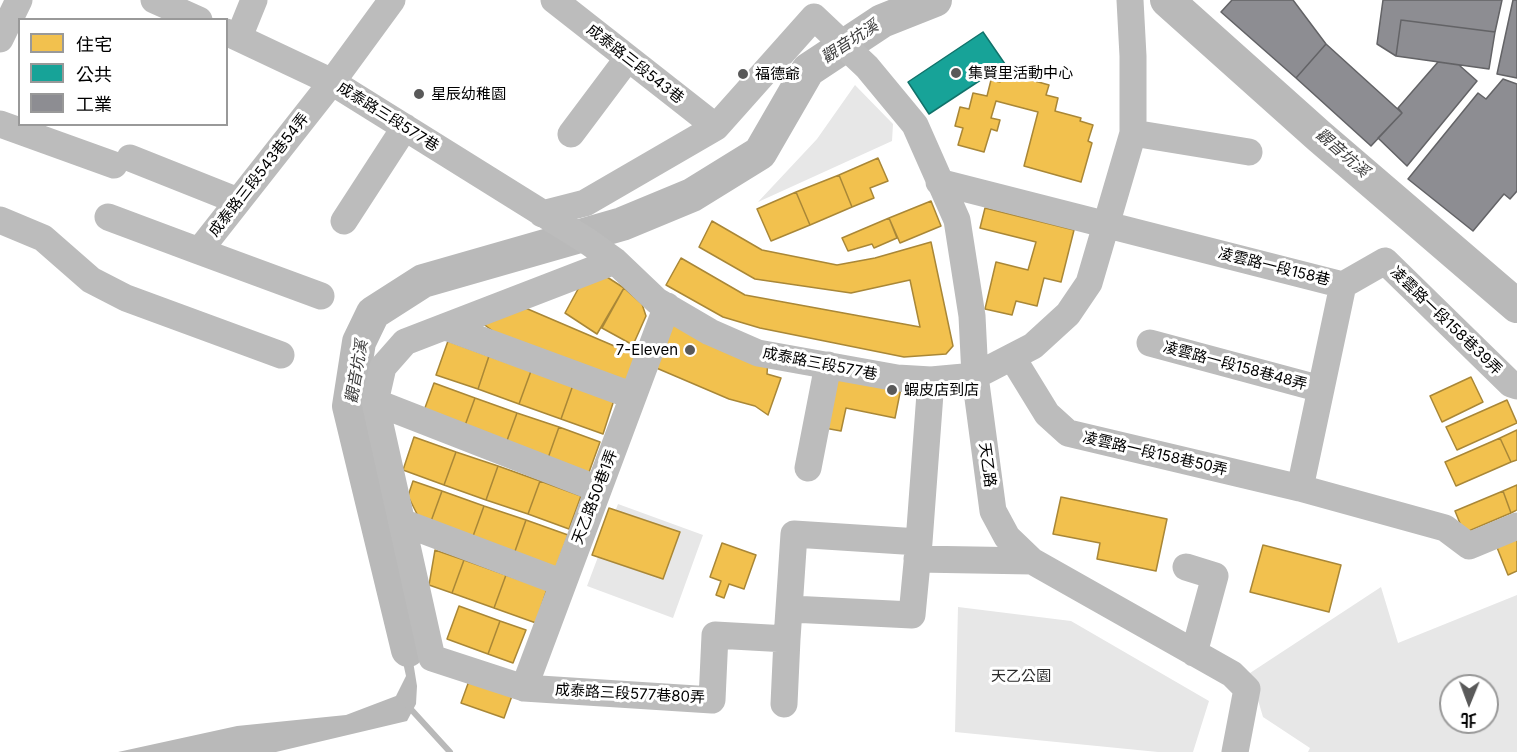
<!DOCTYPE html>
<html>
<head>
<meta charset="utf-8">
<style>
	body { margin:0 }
	#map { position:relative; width:1517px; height:752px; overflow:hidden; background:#fff; font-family:Inter,"Noto Sans TC",sans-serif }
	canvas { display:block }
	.legend { position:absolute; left:18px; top:18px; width:210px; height:108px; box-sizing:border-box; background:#fff; border:2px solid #999; margin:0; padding:8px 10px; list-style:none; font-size:18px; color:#000 }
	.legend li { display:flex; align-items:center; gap:12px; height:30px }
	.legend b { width:30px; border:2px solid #999 }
	.north { position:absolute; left:1439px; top:674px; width:60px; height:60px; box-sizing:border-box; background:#fff; border:2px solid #999; border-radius:50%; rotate:181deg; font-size:16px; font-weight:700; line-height:24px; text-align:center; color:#000 }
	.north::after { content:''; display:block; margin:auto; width:21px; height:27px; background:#595959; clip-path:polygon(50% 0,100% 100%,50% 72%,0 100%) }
</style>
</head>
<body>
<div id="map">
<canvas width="1517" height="752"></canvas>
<ul class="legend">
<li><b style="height:16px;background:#f2c14e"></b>住宅</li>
<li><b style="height:16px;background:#17a398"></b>公共</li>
<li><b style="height:16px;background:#8d8d92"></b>工業</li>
</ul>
<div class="north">北</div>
</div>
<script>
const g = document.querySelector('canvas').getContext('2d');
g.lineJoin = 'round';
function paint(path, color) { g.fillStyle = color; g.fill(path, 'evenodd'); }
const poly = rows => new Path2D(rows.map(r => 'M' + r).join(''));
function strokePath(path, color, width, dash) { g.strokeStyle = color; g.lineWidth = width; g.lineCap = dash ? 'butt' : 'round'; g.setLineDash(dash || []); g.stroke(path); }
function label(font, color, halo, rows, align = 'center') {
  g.font = font + ' Inter,"Noto Sans TC",sans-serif'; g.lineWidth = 6; g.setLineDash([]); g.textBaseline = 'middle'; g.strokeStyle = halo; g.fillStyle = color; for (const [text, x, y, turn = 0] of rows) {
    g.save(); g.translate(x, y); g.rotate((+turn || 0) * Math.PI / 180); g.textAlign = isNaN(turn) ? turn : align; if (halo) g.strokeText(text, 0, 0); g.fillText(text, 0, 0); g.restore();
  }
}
const green = poly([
	[855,85,893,124,892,141,758,202,817,139],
	[618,504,703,535,673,618,587,586],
	[1381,587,1398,643,1517,595,1517,752,1308,752,1310,748,1263,717,1250,673],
	[1451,686,1487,686,1487,722,1451,722],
	[958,607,1071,621,1209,701,1193,752,1158,752,955,732]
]);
const water = poly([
	[403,599,417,686,416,704,407,721,276,752,118,752,237,726,346,715,396,696,406,676,391,608]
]);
const homes = poly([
	[1003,72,1049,85,1046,95,1058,98,1055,111,1081,118,1080,121,1093,125,1088,141,1092,143,1081,182,1024,166,1038,112,996,101,991,118,1000,120,997,131,991,129,984,152,958,145,963,128,955,126,960,107,969,109,973,93,987,96,991,80,1000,82,1003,72],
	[878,158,888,181,870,188,874,198,852,207,839,175,878,158],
	[839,175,852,207,810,225,796,192,839,175],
	[796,192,810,225,771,241,757,209,796,192],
	[931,201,941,226,900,243,889,218,931,201],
	[985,208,1074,230,1061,282,1044,278,1037,306,1016,301,1012,315,985,309,996,262,1028,270,1036,242,980,228,985,208],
	[889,218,897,238,874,248,872,244,848,251,842,238,889,218],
	[712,221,762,250,837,265,875,258,931,242,953,346,946,354,904,357,760,328,723,317,666,285,681,258,745,295,920,327,910,280,851,293,755,279,699,247,712,221],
	[607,277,624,288,597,334,565,313,583,280,607,277],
	[624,288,642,304,646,316,633,345,602,328,624,288],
	[516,304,647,360,633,396,509,343,482,323,516,304],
	[667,306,768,359,767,374,781,378,768,415,755,406,729,399,654,367,667,306],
	[448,341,489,356,478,389,436,375,448,341],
	[489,356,531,371,519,404,478,389,489,356],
	[831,368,902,383,895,418,846,408,841,431,819,427,831,368],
	[531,371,573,385,561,419,519,404,531,371],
	[1471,377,1483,402,1442,422,1430,396,1471,377],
	[434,383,475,398,463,431,422,416,434,383],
	[573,385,614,400,603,434,561,419,573,385],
	[475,398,517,413,505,446,463,431,475,398],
	[1507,400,1517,423,1457,450,1446,427,1507,400],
	[517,413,559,427,547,461,505,446,517,413],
	[559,427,600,442,588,475,547,461,559,427],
	[1517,430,1517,460,1511,462,1500,438,1517,430],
	[414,437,456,452,444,485,403,470,414,437],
	[1500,438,1511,462,1456,486,1445,462,1500,438],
	[456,452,498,466,486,500,444,485,456,452],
	[498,466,540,481,528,514,486,500,498,466],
	[413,481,442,491,430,524,420,520,408,496,413,481],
	[540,481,581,496,569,529,528,514,540,481],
	[1517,485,1517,510,1511,513,1503,491,1517,485],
	[442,491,484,506,472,539,430,524,442,491],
	[1503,491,1511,513,1464,533,1455,511,1503,491],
	[1061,497,1167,519,1156,571,1097,559,1100,543,1053,534,1061,497],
	[484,506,526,520,514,554,472,539,484,506],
	[609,508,680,532,663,579,592,555,609,508],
	[526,520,568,535,556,568,514,554,526,520],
	[1517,530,1517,571,1508,575,1494,540,1517,530],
	[722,543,756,555,744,589,729,584,724,598,716,595,721,581,710,577,722,543],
	[1263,545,1341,565,1329,612,1250,592,1263,545],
	[435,550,464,560,452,593,429,585,435,550],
	[464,560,506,575,494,608,452,593,464,560],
	[506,575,547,589,536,623,494,608,506,575],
	[459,606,500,621,488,654,447,639,459,606],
	[500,621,526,630,513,663,488,654,500,621],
	[474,667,517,682,504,718,461,703,474,667]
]);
const public = poly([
	[983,32,1005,64,929,114,908,82,983,32]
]);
const industry = poly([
	[1232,0,1293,0,1326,44,1296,78,1221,12,1232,0],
	[1383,0,1502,0,1495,32,1401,20,1396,56,1377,44,1383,0],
	[1513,0,1517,0,1517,78,1497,74,1513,0],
	[1401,20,1495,32,1489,69,1396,56,1401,20],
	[1326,44,1402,113,1371,146,1296,78,1326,44],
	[1438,62,1459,65,1477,81,1407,166,1378,138,1402,113,1398,108,1438,62],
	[1503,79,1517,84,1517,191,1510,199,1504,194,1473,231,1408,179,1478,93,1486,99,1503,79]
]);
const stream = poly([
	[408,706,450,752]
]);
const river = poly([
	[1167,0,1319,136,1517,306],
	[408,650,349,406,359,342,373,313,423,281,622,224,692,195,760,153,808,70,882,21,935,0]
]);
const minor = poly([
	[154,0,199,20],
	[554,0,716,127],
	[814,17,867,67,915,125,957,220,972,316,975,376,993,511,1007,537,1032,561,1232,674,1247,689,1235,752],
	[226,32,332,82,587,241,615,261,657,301,710,332,758,353,897,378,931,380,975,376,1033,346,1068,314,1089,283,1133,133,1133,56,1130,0],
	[239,37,254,0],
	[0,39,19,0],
	[0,124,114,165],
	[1133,133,1249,152],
	[571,134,628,58],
	[130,158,238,201],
	[939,182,1343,285],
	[542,214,585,203,716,127,814,17],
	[108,217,199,251],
	[0,220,43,238,91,280,126,298,281,355],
	[344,221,405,127],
	[615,261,405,342,383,367,375,402,432,658,524,688,712,700,715,635,787,639,794,534,919,542,931,380],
	[1343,285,1385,261,1511,384,1517,386],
	[321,296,199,251,332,82,392,0],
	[446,327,633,396],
	[1150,343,1321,389],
	[1012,357,1047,414,1068,433,1300,488,1445,528,1469,546,1517,526],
	[375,402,598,489],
	[808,468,828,365],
	[1300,488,1343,285],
	[404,523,563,583],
	[917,559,1032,561],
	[1186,567,1215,576,1194,653],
	[791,609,912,615,919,542],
	[524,688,667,306],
	[784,704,787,639]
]);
const markers = [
	[956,73,6,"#595959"],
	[743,74,6,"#595959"],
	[419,94,6,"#595959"],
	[690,350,6,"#595959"],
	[892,390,6,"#595959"]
];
const streetNames = [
	["成泰路三段543巷",635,64,38],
	["成泰路三段577巷",388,117,32],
	["成泰路三段543巷54弄",259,175,-52],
	["凌雲路一段158巷",1274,267,14],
	["凌雲路一段158巷39弄",1446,321,44],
	["成泰路三段577巷",820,364,11],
	["凌雲路一段158巷48弄",1235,366,15],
	["凌雲路一段158巷50弄",1155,454,13],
	["天乙路",987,465,82],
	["天乙路50巷1弄",595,497,-69],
	["成泰路三段577巷80弄",630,694,3]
];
const poiNames = [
	["集賢里活動中心",968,73],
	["福德爺",755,74],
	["星辰幼稚園",431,94],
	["7-Eleven",678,350,"right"],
	["蝦皮店到店",904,390]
];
const parkNames = [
	["天乙公園",1021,676]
];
const waterNames = [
	["觀音坑溪",850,42,-33],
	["觀音坑溪",1342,153,41],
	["觀音坑溪",357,372,-80]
];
paint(green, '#e7e7e7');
paint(water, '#b9b9b9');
paint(homes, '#f2c14e');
strokePath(homes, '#a98737', 1.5);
paint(public, '#17a398');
strokePath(public, '#10726a', 1.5);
paint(industry, '#8d8d92');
strokePath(industry, '#636366', 1.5);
strokePath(stream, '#b9b9b9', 6);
strokePath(river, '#b9b9b9', 34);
strokePath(minor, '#bcbcbc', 27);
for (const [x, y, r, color] of markers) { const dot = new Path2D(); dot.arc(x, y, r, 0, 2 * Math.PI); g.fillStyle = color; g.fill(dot); strokePath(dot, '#fff', 2); }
label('15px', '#000', '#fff', streetNames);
label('15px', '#000', '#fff', poiNames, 'left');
label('15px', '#2b2b2b', '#fff', parkNames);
label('italic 16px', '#3c3c3c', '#fff', waterNames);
</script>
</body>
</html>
